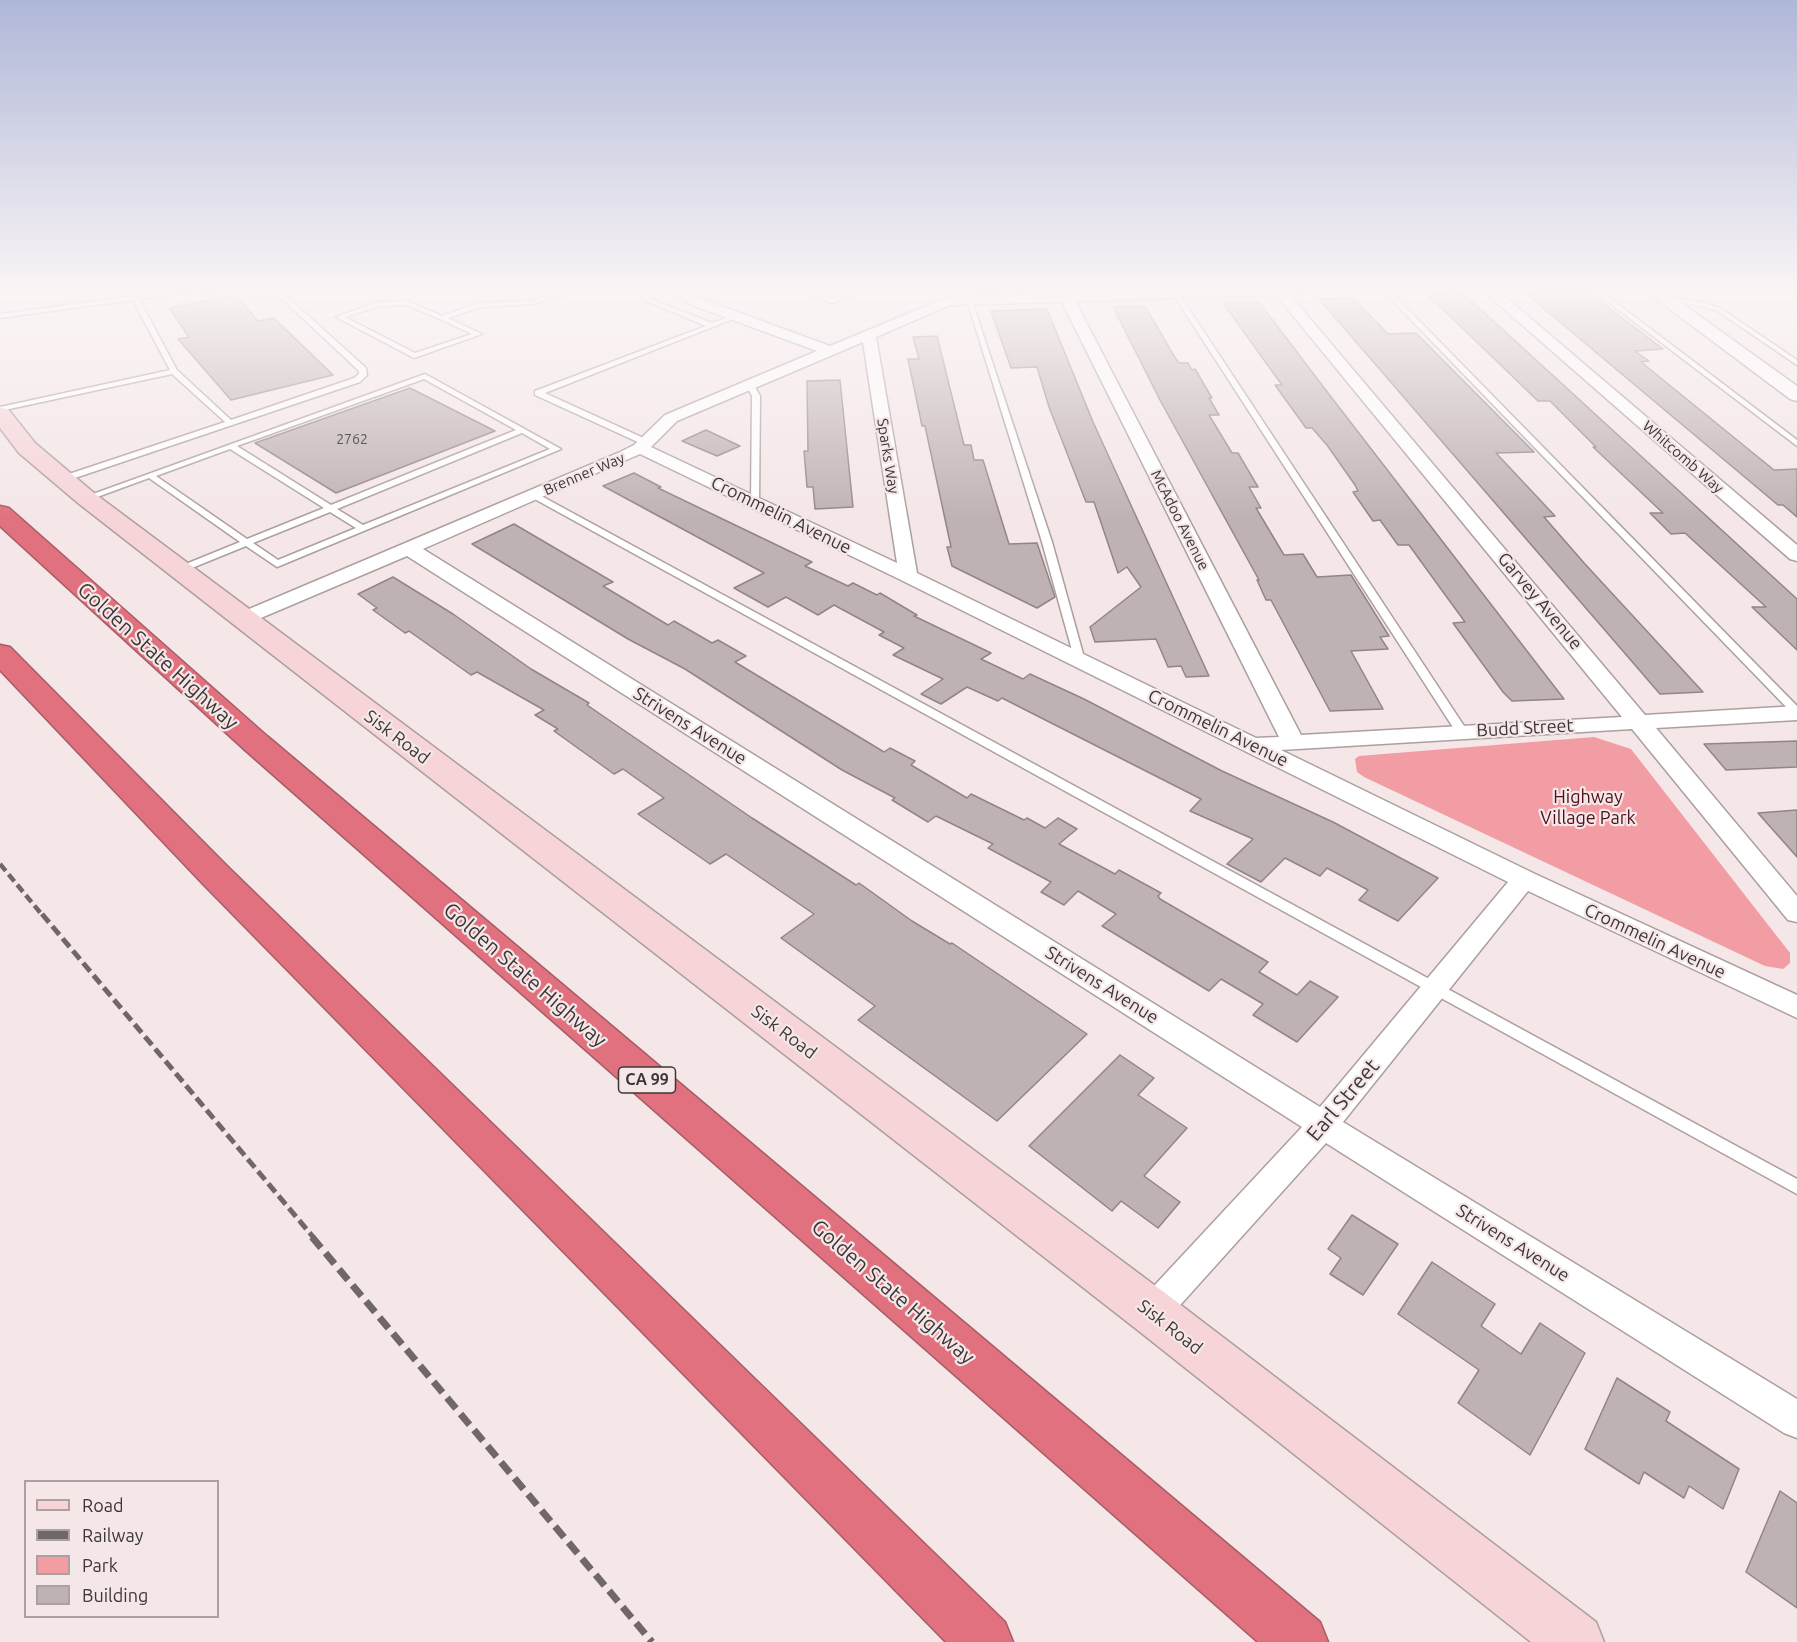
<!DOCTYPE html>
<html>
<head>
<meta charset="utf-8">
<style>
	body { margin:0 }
	#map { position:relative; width:1797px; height:1642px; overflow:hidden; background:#f5e7e8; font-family:Ubuntu,sans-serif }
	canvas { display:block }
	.legend { position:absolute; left:24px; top:1480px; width:195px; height:138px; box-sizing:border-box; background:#f5e7e8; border:2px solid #aba1a1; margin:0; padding:8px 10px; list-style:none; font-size:18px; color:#3c3737 }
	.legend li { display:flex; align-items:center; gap:12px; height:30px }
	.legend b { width:30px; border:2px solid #aba1a1 }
</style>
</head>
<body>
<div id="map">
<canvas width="1797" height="1642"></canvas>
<ul class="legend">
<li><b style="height:8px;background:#f6d4d8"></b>Road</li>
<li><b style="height:8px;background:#6f6768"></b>Railway</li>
<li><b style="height:16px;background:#f29ca3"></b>Park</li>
<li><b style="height:16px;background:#bfb2b3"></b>Building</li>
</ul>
</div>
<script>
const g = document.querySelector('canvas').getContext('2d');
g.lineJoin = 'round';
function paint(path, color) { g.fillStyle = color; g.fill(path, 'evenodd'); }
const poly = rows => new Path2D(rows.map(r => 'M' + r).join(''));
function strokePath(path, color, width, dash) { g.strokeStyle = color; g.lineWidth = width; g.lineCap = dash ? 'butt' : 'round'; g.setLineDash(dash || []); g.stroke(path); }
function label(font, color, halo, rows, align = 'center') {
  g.font = font + ' Ubuntu,sans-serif'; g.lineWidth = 4.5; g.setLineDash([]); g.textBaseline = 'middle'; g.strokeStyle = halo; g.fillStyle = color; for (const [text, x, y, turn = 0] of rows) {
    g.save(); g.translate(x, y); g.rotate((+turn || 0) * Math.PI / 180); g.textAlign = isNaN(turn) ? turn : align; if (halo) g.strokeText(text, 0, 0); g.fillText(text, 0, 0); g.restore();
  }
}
const green = poly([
	[1594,737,1631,749,1790,953,1790,963,1783,969,1765,966,1364,777,1357,772,1355,759,1359,756]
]);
const building = poly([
	[1586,290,1663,349,1635,351,1649,361,1641,362,1774,470,1797,469,1797,517,1783,505,1778,505,1524,292,1586,290],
	[1464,294,1797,599,1797,650,1752,607,1766,607,1685,533,1671,534,1650,513,1663,513,1593,447,1596,447,1550,401,1538,401,1428,295,1464,294],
	[222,297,238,297,258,321,274,318,333,375,231,400,178,339,189,337,169,308,222,297],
	[1353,298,1388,334,1416,333,1534,452,1496,453,1555,516,1544,517,1585,564,1703,692,1660,694,1319,299,1353,298],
	[1259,302,1328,393,1564,699,1512,701,1503,692,1453,623,1465,622,1446,596,1409,545,1398,545,1380,520,1373,521,1353,492,1358,491,1355,485,1327,445,1312,428,1306,428,1275,385,1282,385,1223,303,1259,302],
	[1145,306,1174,356,1179,363,1188,363,1192,370,1195,369,1212,398,1209,398,1219,415,1209,415,1232,453,1238,453,1258,487,1249,487,1261,508,1256,508,1284,555,1303,554,1317,577,1351,575,1389,636,1380,637,1388,649,1351,651,1383,709,1330,711,1271,600,1266,600,1257,580,1259,580,1161,402,1113,307,1145,306],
	[1047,309,1093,422,1209,676,1186,677,1181,666,1168,667,1156,639,1095,642,1090,627,1141,587,1127,567,1118,573,1094,502,1086,502,1049,407,1037,367,1011,368,991,311,1047,309],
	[937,336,964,445,971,445,974,460,983,460,1009,544,1037,543,1055,597,1037,608,952,566,947,547,951,547,925,426,922,426,908,359,919,359,913,337,937,336],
	[840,380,853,507,815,509,813,487,807,487,804,451,808,451,807,381,840,380],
	[410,388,495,431,336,493,255,443,410,388],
	[706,430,740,446,717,456,682,441,706,430],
	[634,473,661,487,658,488,812,562,805,566,848,586,853,583,877,595,880,593,917,615,914,616,991,653,981,659,1023,679,1030,674,1084,699,1222,771,1333,822,1438,878,1398,921,1359,900,1368,890,1327,868,1320,876,1285,858,1261,882,1227,864,1253,839,1190,811,1201,799,1002,698,998,701,967,687,941,704,921,694,943,679,893,655,904,648,879,635,884,632,834,605,818,615,786,597,768,607,734,588,764,573,603,486,634,473],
	[514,524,613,582,603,586,668,625,674,621,712,643,718,640,746,656,735,662,884,752,890,748,915,761,911,765,967,798,971,794,1024,820,1027,818,1045,828,1058,818,1077,829,1059,844,1115,874,1119,870,1161,893,1158,896,1160,899,1268,962,1259,972,1297,995,1310,981,1338,997,1297,1042,1253,1015,1263,1004,1221,979,1209,991,1102,926,1116,914,1078,891,1064,905,1041,892,1051,882,988,848,993,844,936,816,928,822,892,800,895,798,842,770,685,669,628,639,472,544,514,524],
	[393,577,453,614,531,669,589,703,587,705,752,818,856,885,859,883,912,921,950,944,952,943,1087,1034,997,1121,858,1020,875,1006,781,938,814,914,726,854,710,864,638,814,664,798,623,769,614,774,554,731,558,729,535,715,544,710,477,672,471,675,409,631,405,633,373,610,377,608,358,594,393,577],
	[1797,741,1797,767,1726,770,1704,744,1797,741],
	[1797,810,1797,857,1758,813,1797,810],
	[1120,1055,1154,1078,1138,1095,1187,1128,1144,1176,1180,1202,1158,1228,1121,1201,1112,1211,1029,1146,1120,1055],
	[1352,1215,1398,1244,1363,1295,1330,1274,1341,1258,1328,1249,1352,1215],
	[1432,1262,1495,1304,1481,1326,1521,1354,1540,1323,1585,1353,1530,1455,1458,1403,1479,1370,1398,1314,1432,1262],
	[1617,1378,1670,1412,1666,1421,1739,1469,1723,1509,1689,1486,1684,1498,1644,1472,1639,1484,1585,1449,1617,1378],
	[1780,1491,1797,1503,1797,1608,1746,1572,1780,1491]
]);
const service = poly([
	[560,289,566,289,562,295,533,304,480,307,448,318,482,334,414,358,336,317,379,302,407,301,442,316,479,303,530,301,558,293,560,289],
	[406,305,440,319,472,334,415,353,345,317,380,306,406,305],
	[659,289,668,289,648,298,712,323,735,315,738,317,545,393,648,440,648,444,642,444,535,395,535,391,706,326,642,299,642,295,659,289],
	[799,289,808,289,832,299,856,289,865,289,832,303,799,289],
	[1055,289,1061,289,1064,299,1060,299,1055,289],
	[1381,289,1388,289,1797,706,1797,715,1793,714,1381,289],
	[1591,289,1598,289,1797,440,1797,446,1591,289],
	[178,290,271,290,283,293,366,368,367,375,360,382,66,481,60,481,60,477,225,422,172,374,0,411,0,407,170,370,133,300,0,318,0,314,178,290],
	[178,294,279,296,359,371,359,374,354,378,231,420,177,370,139,299,178,294],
	[1174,293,1179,294,1468,732,1466,734,1462,735,1456,732,1173,294,1174,293],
	[1665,297,1696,301,1720,308,1797,360,1797,365,1716,310,1696,305,1663,300,1663,298,1665,297],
	[967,300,972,301,1052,542,1085,661,1084,663,1076,663,1075,661,1042,542,967,300],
	[425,374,561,449,277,567,246,546,182,572,176,572,176,568,240,542,149,478,89,500,82,498,425,374],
	[424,379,516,430,331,505,237,446,424,379],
	[522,433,550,449,363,525,337,509,522,433],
	[230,449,324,508,247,539,156,476,230,449],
	[330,512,356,528,278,560,253,543,330,512],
	[747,383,753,383,760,396,759,503,755,506,751,503,752,396,746,385,747,383],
	[534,492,1797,1179,1797,1194,531,497,530,495,534,492]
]);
const minor = poly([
	[667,289,684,289,702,299,830,346,948,297,1215,289,1353,289,1346,293,1290,295,1645,715,1797,706,1797,720,1656,728,1797,896,1797,922,1788,920,1632,729,1281,750,1533,873,1797,995,1797,1018,1528,891,1343,1122,1797,1399,1797,1438,1784,1433,1326,1143,1164,1323,1152,1328,1140,1323,1135,1312,1140,1301,1302,1127,407,556,249,623,235,623,232,619,235,615,618,453,634,445,665,415,817,351,692,305,667,289],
	[1276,295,1622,717,1301,735,1075,301,1276,295],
	[1062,302,1279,737,1256,738,917,573,876,337,950,305,1062,302],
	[863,342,897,563,651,447,677,421,863,342],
	[640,454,901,580,1508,882,1320,1107,423,549,640,454],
	[1481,289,1496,289,1797,545,1797,561,1790,559,1481,289]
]);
const tertiary = poly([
	[1643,289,1662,289,1797,386,1797,401,1790,399,1643,289]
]);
const secondary = poly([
	[0,408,8,409,35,443,94,493,1169,1296,1596,1622,1604,1642,1531,1642,1135,1328,78,503,19,453,0,428,0,408]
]);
const motorway = poly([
	[0,506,9,508,267,736,1320,1622,1328,1642,1258,1642,245,750,0,526,0,506],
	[0,645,10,647,227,866,1005,1622,1013,1642,946,1642,203,884,0,670,0,645]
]);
const railFar2 = poly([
	[0,864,43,916]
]);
const railFar1 = poly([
	[42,914,314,1238]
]);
const rail = poly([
	[312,1237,652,1642]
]);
const farNumbernames = [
	["2762",352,439]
];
const farStreetnames = [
	["Sparks Way",888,456,81],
	["Whitcomb Way",1683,457,41],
	["Brenner Way",584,474,-23],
	["McAdoo Avenue",1180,520,63]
];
const shields = [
	[647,1080,57]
];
const shieldNames = [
	["CA 99",647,1080]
];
const streetNames = [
	["Crommelin Avenue",781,515,26],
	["Garvey Avenue",1540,601,50],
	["Strivens Avenue",690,726,32],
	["Crommelin Avenue",1218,728,26],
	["Budd Street",1525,728,-3],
	["Sisk Road",397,737,37],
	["Crommelin Avenue",1655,941,25],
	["Strivens Avenue",1102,985,32],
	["Sisk Road",784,1032,37],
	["Strivens Avenue",1513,1243,32],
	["Sisk Road",1170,1327,38]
];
const parkNames = [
	["Highway",1588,797],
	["Village Park",1588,818]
];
const nearStreetnames = [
	["Golden State Highway",158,656,42],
	["Golden State Highway",525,975,41],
	["Earl Street",1343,1100,-50],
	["Golden State Highway",893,1292,41]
];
paint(green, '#f29ca3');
paint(building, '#bfb2b3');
strokePath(building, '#928586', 1.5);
strokePath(service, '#ac9fa0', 3);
strokePath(minor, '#ac9fa0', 3);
strokePath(tertiary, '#ac9fa0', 3);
strokePath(secondary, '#ac9fa0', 3);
strokePath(motorway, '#a75d65', 3);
paint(service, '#fff');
paint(minor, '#fff');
paint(tertiary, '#fff');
paint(secondary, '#f6d4d8');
paint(motorway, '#e1717e');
strokePath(railFar2, '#6f6768', 4.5, [9, 4.5]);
strokePath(railFar1, '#6f6768', 5, [11, 5]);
strokePath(rail, '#6f6768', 7, [14, 7]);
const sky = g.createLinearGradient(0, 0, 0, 519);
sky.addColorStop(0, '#afb7d8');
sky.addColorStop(0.56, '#faf4f5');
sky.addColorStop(1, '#faf4f500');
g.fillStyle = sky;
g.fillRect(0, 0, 1797, 519);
label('14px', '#5d5656', null, farNumbernames);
label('15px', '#3c3737', '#f5e7e8', farStreetnames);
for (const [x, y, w] of shields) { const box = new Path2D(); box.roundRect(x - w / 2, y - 13, w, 26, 4.5); g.fillStyle = '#f5e7e8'; g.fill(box); strokePath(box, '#3c3737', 1.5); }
label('bold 16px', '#3c3737', null, shieldNames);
label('18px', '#3c3737', '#f5e7e8', streetNames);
label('18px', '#4d0f1b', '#f5e7e8', parkNames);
label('21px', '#3c3737', '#f5e7e8', nearStreetnames);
</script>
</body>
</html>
